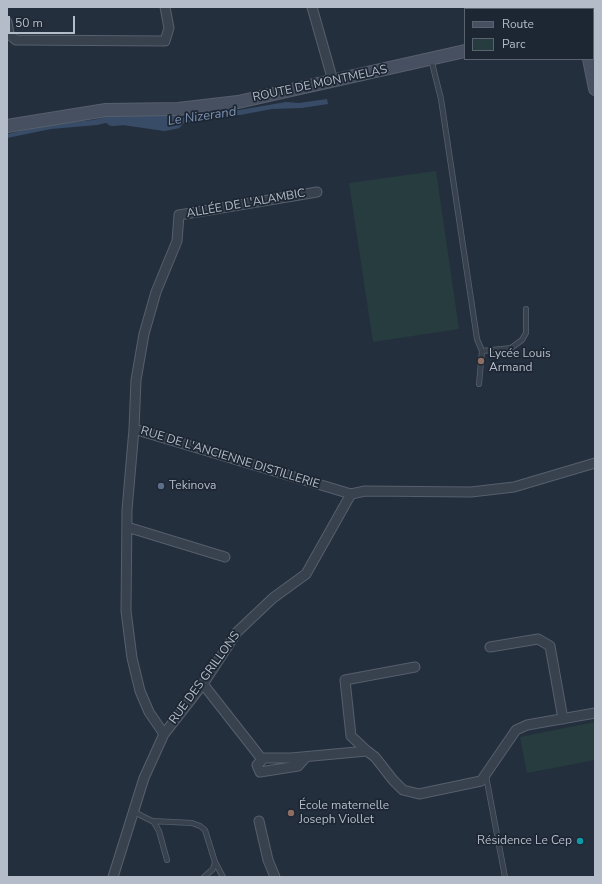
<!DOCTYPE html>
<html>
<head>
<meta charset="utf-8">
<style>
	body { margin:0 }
	#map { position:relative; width:602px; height:884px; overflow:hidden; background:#242f3e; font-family:"Nunito Sans",sans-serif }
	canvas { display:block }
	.frame { position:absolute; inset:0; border:8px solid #b4bcc9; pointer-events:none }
	.legend { position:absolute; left:464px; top:8px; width:130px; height:52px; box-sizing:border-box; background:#1d2633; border:1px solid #59626f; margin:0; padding:5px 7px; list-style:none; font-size:12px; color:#b4bcc9 }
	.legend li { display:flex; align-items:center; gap:8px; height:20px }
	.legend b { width:20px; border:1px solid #59626f }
	.scale { position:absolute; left:8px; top:16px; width:67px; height:18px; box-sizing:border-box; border:2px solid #b4bcc9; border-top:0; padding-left:5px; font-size:12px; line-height:14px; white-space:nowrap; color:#b4bcc9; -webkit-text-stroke:3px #1d2633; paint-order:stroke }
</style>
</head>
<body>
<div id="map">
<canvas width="602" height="884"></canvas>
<div class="frame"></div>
<ul class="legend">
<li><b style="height:5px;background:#465061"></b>Route</li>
<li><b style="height:11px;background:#263c3f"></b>Parc</li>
</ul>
<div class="scale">50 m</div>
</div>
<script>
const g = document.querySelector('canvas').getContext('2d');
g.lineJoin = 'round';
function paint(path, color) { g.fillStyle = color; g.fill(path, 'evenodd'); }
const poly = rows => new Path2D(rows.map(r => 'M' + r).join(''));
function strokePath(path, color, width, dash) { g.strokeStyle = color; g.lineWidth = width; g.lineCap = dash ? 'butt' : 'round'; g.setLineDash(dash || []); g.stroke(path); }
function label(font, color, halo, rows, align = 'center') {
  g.font = font + ' "Nunito Sans",sans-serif'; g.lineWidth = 3.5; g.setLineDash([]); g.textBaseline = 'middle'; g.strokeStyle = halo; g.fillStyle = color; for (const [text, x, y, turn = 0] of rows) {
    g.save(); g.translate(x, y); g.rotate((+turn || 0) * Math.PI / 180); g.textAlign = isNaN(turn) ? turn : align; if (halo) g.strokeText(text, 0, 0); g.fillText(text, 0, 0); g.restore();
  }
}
const green = poly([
	[436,171,459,329,373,342,349,183],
	[595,722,595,760,527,773,520,737]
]);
const water = poly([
	[327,99,328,104,302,108,272,109,240,115,217,116,181,124,164,125,146,118,128,118,97,125,51,129,7,138,7,134,51,124,93,120,120,114,150,115,163,120,171,120,219,111,239,110,286,102,299,103]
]);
const river = poly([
	[113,118,124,117,165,123,175,121]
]);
const lane = poly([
	[431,59,441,99,477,339,482,351,479,384],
	[482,351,511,348,522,340,526,333,526,309],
	[486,776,505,877],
	[134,812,152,821,192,823,200,826,205,830,215,862,213,869,204,877],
	[153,821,159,831,167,860],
	[215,862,223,877]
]);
const street = poly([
	[312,7,333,81],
	[7,22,9,34,16,40,165,41,169,28,165,7],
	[134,429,136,380,144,334,156,292,177,241,179,215,317,192],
	[127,527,225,557],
	[490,647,538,639,550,646,563,719],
	[203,684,261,758,291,758,367,751,375,757,393,780,403,790,419,794,481,781,516,730,527,725,595,713],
	[164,734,149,712,140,691,132,658,126,611,127,510,134,429,351,494,365,491,471,492,514,487,595,463],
	[367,751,351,736,345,680,415,667],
	[263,759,257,765,260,772,298,766,306,757],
	[259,821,268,860,275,877],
	[113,877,144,778,164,734,203,684,237,632,273,598,306,574,351,494]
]);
const secondary = poly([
	[571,7,571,9],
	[582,7,583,9],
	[512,9,512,7],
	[593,17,595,17],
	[593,35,595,41],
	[589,59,595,89],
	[7,126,106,110,178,109,238,102,465,51]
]);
const markers = [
	[481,361,4,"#8d6e63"],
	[161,486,4,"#5c6f8a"],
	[291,813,4,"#8d6e63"],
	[580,841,4,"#0f9aa8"]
];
const streetNames = [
	["ROUTE DE MONTMELAS",320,84,-12],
	["ALLÉE DE L'ALAMBIC",246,204,-10],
	["RUE DE L'ANCIENNE DISTILLERIE",230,458,17],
	["RUE DES GRILLONS",205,678,-54]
];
const poiNames = [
	["Lycée Louis",489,354],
	["Armand",489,368],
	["Tekinova",169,486],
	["École maternelle",299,806],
	["Joseph Viollet",299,820],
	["Résidence Le Cep",572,841,"right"]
];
const waterNames = [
	["Le Nizerand",202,117,-8]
];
paint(green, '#263c3f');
paint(water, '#394c67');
strokePath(river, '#394c67', 16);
strokePath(lane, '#565f6c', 6);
strokePath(street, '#565f6c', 11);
strokePath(secondary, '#565f6c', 14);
strokePath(lane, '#38414e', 4.5);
strokePath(street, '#38414e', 9);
strokePath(secondary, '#465061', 12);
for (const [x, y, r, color] of markers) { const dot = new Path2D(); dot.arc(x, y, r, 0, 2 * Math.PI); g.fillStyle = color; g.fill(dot); strokePath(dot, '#1d2633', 1.5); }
label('12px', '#b4bcc9', '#1d2633', streetNames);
label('12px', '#b4bcc9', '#1d2633', poiNames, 'left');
label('italic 13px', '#7c92b1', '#1d2633', waterNames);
</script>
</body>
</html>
